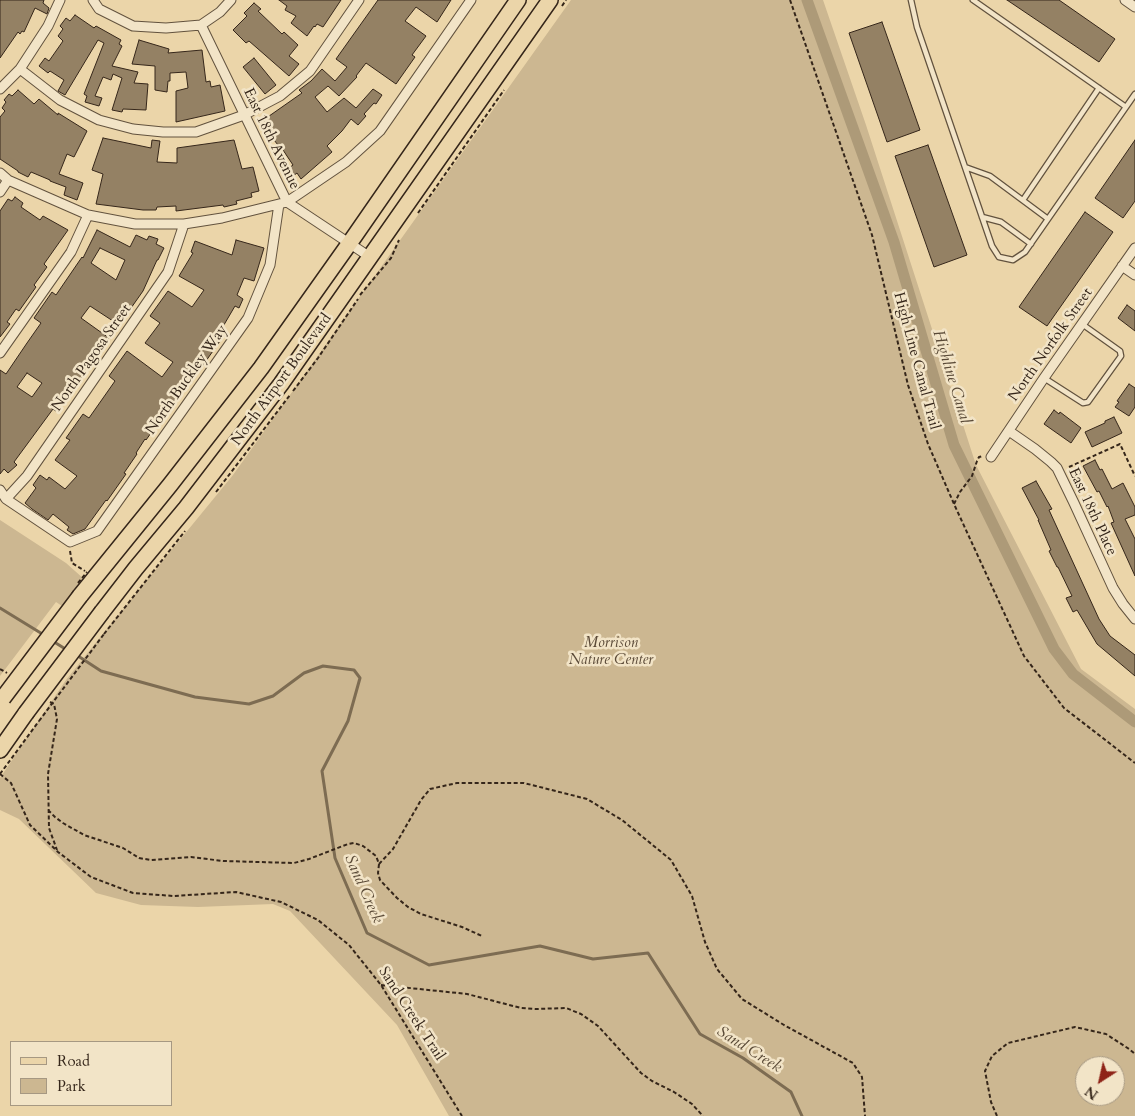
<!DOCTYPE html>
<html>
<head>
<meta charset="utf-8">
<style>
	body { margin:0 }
	#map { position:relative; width:1135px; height:1116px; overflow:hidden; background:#ebd5a9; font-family:Cardo,serif }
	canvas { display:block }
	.legend { position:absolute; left:10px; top:1041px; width:162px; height:65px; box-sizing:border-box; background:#f2e4c7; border:1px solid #a69882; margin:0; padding:6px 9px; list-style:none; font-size:15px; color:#35261a }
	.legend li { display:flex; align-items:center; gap:10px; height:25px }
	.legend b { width:25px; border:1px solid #a69882 }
	.north { position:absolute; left:1075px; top:1056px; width:50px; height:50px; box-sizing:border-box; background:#f2e4c7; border:1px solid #a69882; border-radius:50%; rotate:215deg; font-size:14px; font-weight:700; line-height:20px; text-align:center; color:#35261a }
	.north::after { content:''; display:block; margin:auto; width:18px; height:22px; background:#8f2418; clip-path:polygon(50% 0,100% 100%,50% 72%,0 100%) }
</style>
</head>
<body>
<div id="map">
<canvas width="1135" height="1116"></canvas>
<ul class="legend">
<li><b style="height:6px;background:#ebd5a9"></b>Road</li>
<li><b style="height:14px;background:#ccb791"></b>Park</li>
</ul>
<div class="north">N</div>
</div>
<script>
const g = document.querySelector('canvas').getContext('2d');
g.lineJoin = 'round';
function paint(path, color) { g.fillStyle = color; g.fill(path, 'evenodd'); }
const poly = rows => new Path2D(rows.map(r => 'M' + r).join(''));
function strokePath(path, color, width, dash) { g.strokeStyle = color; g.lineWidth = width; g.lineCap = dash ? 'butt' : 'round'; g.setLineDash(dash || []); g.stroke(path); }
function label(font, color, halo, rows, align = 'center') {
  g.font = font + ' Cardo,serif'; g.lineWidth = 5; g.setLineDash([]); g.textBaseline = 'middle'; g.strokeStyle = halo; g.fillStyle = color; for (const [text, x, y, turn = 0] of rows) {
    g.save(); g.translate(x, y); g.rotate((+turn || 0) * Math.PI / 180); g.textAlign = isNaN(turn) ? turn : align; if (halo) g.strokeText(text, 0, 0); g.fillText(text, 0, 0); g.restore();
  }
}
const green = poly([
	[571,0,823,0,866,125,976,465,1081,669,1135,709,1135,1116,449,1116,397,1025,290,911,273,904,198,907,141,905,96,893,19,819,0,810,0,778,39,720,66,680,102,635,233,475],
	[1085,1066,1115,1066,1115,1096,1085,1096],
	[0,520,66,563,84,579,62,606,56,602,0,676]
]);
const stream = poly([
	[0,608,44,635],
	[51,640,67,650],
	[75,654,101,671,195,697,249,704,273,696,304,673,323,666,354,670,360,678,348,721,322,771,335,858,367,933,429,965,540,946,593,959,648,953,700,1034,743,1058,791,1092,802,1116]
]);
const canal = poly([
	[807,0,894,242,954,445,1054,649,1073,674,1135,722]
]);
const building = poly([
	[0,0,44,0,43,3,49,8,47,14,35,8,24,32,22,31,20,34,18,32,0,58,0,0],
	[279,0,341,0,323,27,317,24,315,27,314,26,307,36,291,23,296,16,285,10,287,6,279,0],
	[378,0,451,0,437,22,416,7,405,21,426,36,412,55,415,57,396,84,366,63,356,76,357,77,339,96,328,86,315,97,327,112,344,98,356,108,373,89,382,95,376,104,374,103,364,114,366,116,358,125,351,119,342,131,327,146,332,152,301,179,297,173,293,176,289,168,293,165,279,144,278,145,274,140,271,143,265,135,269,132,262,121,302,93,299,90,311,81,322,69,335,81,347,67,336,59,378,0],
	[1007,0,1059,0,1115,39,1099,62,1007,0],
	[254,3,261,9,258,11,282,34,284,32,298,45,289,56,299,64,289,76,249,41,246,43,233,30,247,16,244,13,254,3],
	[75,15,94,28,96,26,121,40,119,44,122,46,112,66,138,72,134,83,148,84,146,110,123,109,122,112,112,110,122,78,113,74,111,80,103,77,95,96,102,98,99,106,85,102,87,96,84,94,104,43,98,40,65,95,58,91,64,80,50,71,48,73,39,66,45,58,49,61,63,41,58,36,63,29,60,26,66,18,70,21,75,15],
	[882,22,920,130,887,142,849,33,882,22],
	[139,40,169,49,168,53,202,50,206,82,210,81,211,87,220,85,225,111,176,122,176,91,188,88,186,72,170,73,170,81,168,81,167,92,155,90,155,66,132,64,139,40],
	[254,58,276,85,265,94,243,67,254,58],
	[18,90,34,104,39,99,58,115,58,113,87,131,74,157,67,154,59,174,83,183,77,200,64,195,66,187,50,181,50,180,31,172,28,177,18,172,18,171,0,159,0,117,5,111,2,108,6,102,4,100,9,94,12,96,18,90],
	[103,138,151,148,152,140,160,141,157,162,177,163,177,148,234,140,242,169,253,167,259,191,251,193,252,197,236,201,237,204,224,207,223,205,176,211,176,206,157,207,156,210,143,210,96,204,103,174,92,170,103,138],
	[1135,140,1135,201,1123,218,1095,198,1135,140],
	[928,145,967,255,934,267,895,156,928,145],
	[15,197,23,203,21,207,40,220,43,216,68,230,44,264,47,267,34,285,36,287,19,311,16,309,7,322,10,324,0,337,0,211,8,199,12,201,15,197],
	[1085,212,1113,232,1047,326,1019,307,1085,212],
	[97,230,130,247,136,235,147,240,149,236,158,239,156,244,164,248,158,260,157,260,143,291,124,318,121,316,116,323,90,306,81,318,109,338,97,356,91,352,82,366,87,370,71,395,69,394,56,411,53,409,14,462,17,465,8,473,4,469,0,474,0,370,6,374,27,343,41,323,34,318,52,292,56,295,82,257,83,258,97,230],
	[100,248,125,260,116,280,91,263,100,248],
	[27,373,42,383,32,397,17,387,27,373],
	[236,240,264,248,254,281,244,278,237,295,243,299,239,308,235,306,218,335,219,335,217,340,220,341,189,385,186,384,146,440,145,439,136,453,137,454,124,473,126,474,107,501,106,500,85,529,73,534,67,530,69,527,53,514,48,520,32,509,25,503,36,488,33,485,40,475,47,480,49,477,65,489,77,476,55,460,70,440,66,438,83,414,89,418,115,381,109,376,127,351,162,377,173,362,145,343,160,323,150,316,168,291,192,307,204,290,179,276,193,253,191,252,195,241,232,255,236,240],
	[1127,305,1135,311,1135,331,1118,318,1127,305],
	[1129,384,1135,388,1135,407,1129,416,1115,407,1119,402,1117,401,1129,384],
	[1054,410,1059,414,1060,412,1081,428,1071,443,1044,424,1054,410],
	[1114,417,1122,433,1092,447,1085,432,1105,423,1105,421,1114,417],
	[1095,460,1100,470,1102,469,1112,489,1123,483,1135,507,1135,515,1125,519,1135,539,1135,576,1111,523,1114,522,1108,506,1107,507,1099,491,1097,492,1083,466,1095,460],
	[1036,481,1052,509,1049,510,1099,619,1110,636,1135,655,1135,676,1097,644,1077,610,1073,612,1066,598,1072,596,1058,567,1057,567,1049,551,1051,550,1038,520,1039,520,1022,488,1036,481]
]);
const path = poly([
	[790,0,872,235,908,385,928,444,954,504,1024,656,1064,708,1135,763],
	[562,6,566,0],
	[418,213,504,90],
	[360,295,391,258,399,240],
	[293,391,318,358,358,299],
	[1069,467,1120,444,1135,476],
	[216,492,290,395],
	[954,504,960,492,972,476,977,461,979,457,983,456],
	[70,551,72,563,85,571],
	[104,634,185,531],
	[0,669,7,673],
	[50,702,54,704,57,719,48,774,49,828,57,850],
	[0,774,11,783,30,825,58,852,91,877,133,893,174,896,236,892,281,902,318,920,349,945,381,985,462,1116],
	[0,774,39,721],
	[48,810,55,817,63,823,84,835,123,848,139,858,151,860,191,857,223,861,294,863,309,859,348,844,354,843,363,846,376,856,379,864,378,873,380,880,397,898,408,907,421,914,462,927,482,936],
	[379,864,393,849,421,800,430,789,457,783,524,783,587,799,622,820,671,860,692,896,705,942,717,969,742,999,784,1025,853,1063,862,1077,865,1116],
	[381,985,467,994,521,1008,536,1009,566,1008,581,1014,598,1026,641,1073,652,1081,674,1092,692,1104,703,1116],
	[997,1116,991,1102,985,1071,992,1056,1008,1043,1075,1027,1106,1034,1129,1049,1135,1054]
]);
const service = poly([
	[911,0,917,27,992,246,999,257,1013,260,1025,252,1135,94],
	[973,0,1126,107],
	[965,167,990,176,1048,219],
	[1023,200,1099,88],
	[982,217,1001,222,1031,244],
	[1044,378,1083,403,1088,402,1121,356,1120,351,1082,324]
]);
const minor = poly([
	[93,0,99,9,133,26,166,28,201,25,220,12,231,0],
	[1125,0,1135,7],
	[201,25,287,202,370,257],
	[20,69,60,100,99,120,133,129,163,132,196,132,244,115,280,96,310,71,359,0],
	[0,89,20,69,48,26,60,0],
	[0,173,8,180,88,215,135,224,184,224,222,218,287,202,346,162,380,131,471,0],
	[0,192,8,180],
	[1122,266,1135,275],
	[0,353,71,252,88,215],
	[1009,431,1035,449,1051,462,1057,468,1074,503,1113,588,1123,604,1135,619],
	[991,457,1044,378,1135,248],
	[0,490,6,499,70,542,97,531,248,318,270,265,279,204],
	[6,499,27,476,168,272,184,224]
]);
const primary = poly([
	[80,596,170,485,261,368,349,244,518,0],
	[102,612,136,568,186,508,281,384,550,0],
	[0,750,26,713]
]);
const pathBridge = poly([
	[78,583,87,572],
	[39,721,104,634]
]);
const primaryBridge = poly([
	[3,698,80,596],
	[26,713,102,612]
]);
const streetNames = [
	["East 18th Avenue",271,139,64],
	["North Norfolk Street",1051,345,-55],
	["North Pagosa Street",92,358,-55],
	["High Line Canal Trail",916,361,75],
	["North Buckley Way",187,380,-55],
	["North Airport Boulevard",282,380,-54],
	["East 18th Place",1092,512,65],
	["Sand Creek Trail",411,1014,57]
];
const parkNames = [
	["Morrison",611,644],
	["Nature Center",611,661]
];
const waterNames = [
	["Highline Canal",951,377,73],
	["Sand Creek",363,889,66],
	["Sand Creek",749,1050,32]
];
paint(green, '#ccb791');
strokePath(stream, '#7d6c52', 3);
strokePath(canal, '#ad9a78', 11);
paint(building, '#948164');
strokePath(building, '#35261a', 1);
strokePath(service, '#62523e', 7);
strokePath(minor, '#62523e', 11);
strokePath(primary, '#35261a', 18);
strokePath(path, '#35261a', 2, [4, 2.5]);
strokePath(service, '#f2e4c7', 4.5);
strokePath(minor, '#f2e4c7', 9);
strokePath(primary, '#ebd5a9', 15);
strokePath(primaryBridge, '#35261a', 18, []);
strokePath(pathBridge, '#35261a', 2, [4, 2.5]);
strokePath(primaryBridge, '#ebd5a9', 15);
label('15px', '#35261a', '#f2e4c7', streetNames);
label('italic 15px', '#5b4a38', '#f2e4c7', parkNames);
label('italic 16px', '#594936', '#f2e4c7', waterNames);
</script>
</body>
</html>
